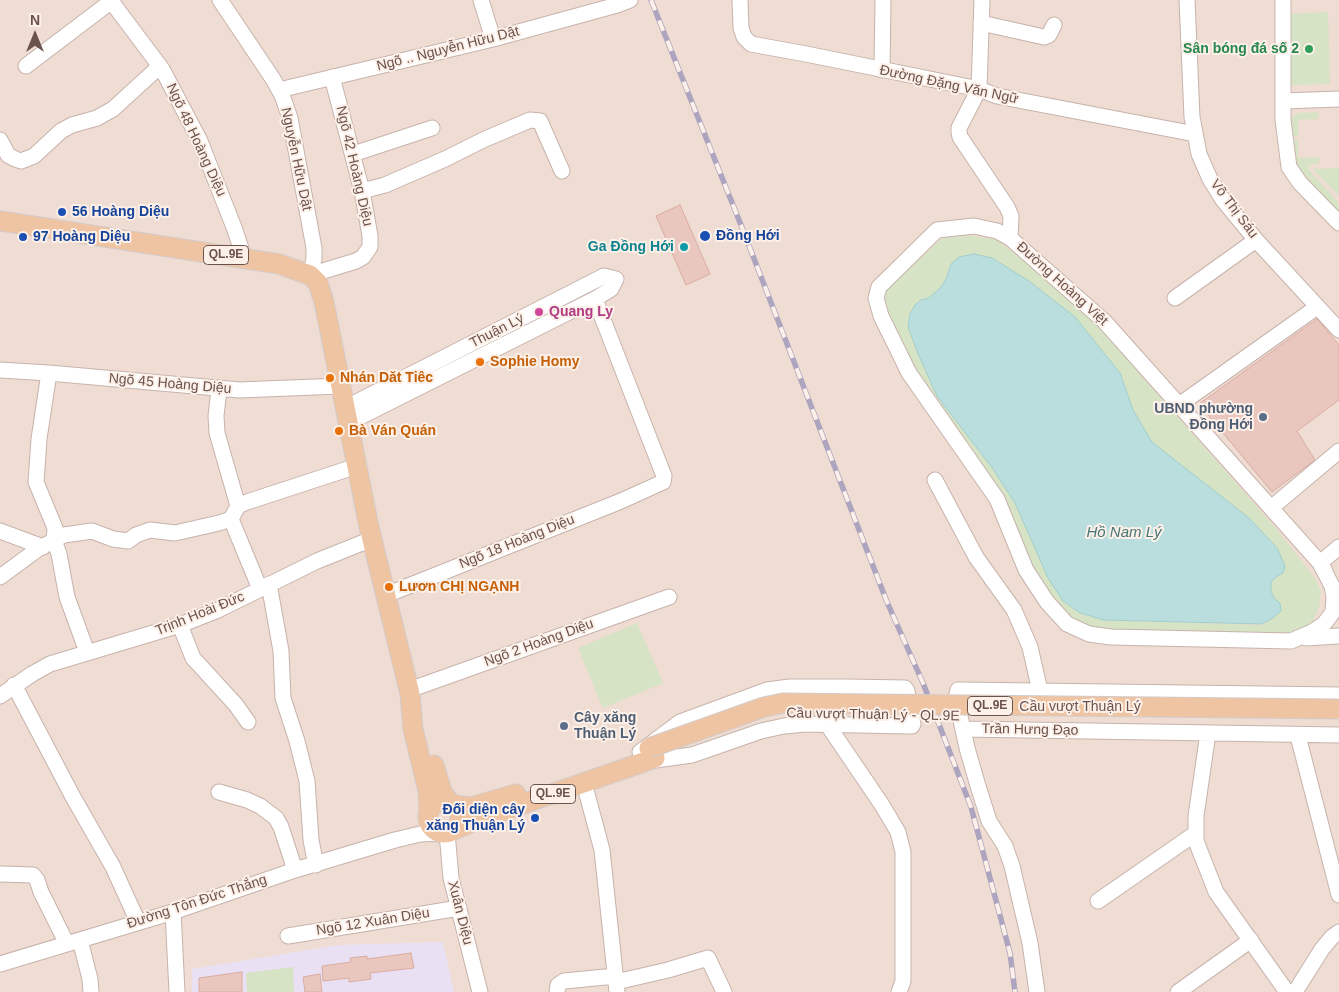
<!DOCTYPE html>
<html>
<head>
<meta charset="utf-8">
<style>
	body { margin:0 }
	#map { position:relative; width:1339px; height:992px; overflow:hidden; background:#f8ece3; font-family:Helvetica,sans-serif }
	canvas { display:block }
	.north { position:absolute; left:10px; top:10px; width:50px; height:50px; -webkit-text-stroke:4px #fcf0e8; paint-order:stroke; rotate:0deg; font-size:14px; font-weight:700; line-height:20px; text-align:center; color:#6c524d }
	.north::after { content:''; display:block; margin:auto; width:18px; height:22px; background:#6c524d; clip-path:polygon(50% 0,100% 100%,50% 72%,0 100%) }
</style>
</head>
<body>
<div id="map">
<canvas width="1339" height="992"></canvas>
<div class="north">N</div>
</div>
<script>
const g = document.querySelector('canvas').getContext('2d');
g.lineJoin = 'round';
function paint(path, color) { g.fillStyle = color; g.fill(path, 'evenodd'); }
const poly = rows => new Path2D(rows.map(r => 'M' + r).join(''));
function strokePath(path, color, width, dash) { g.strokeStyle = color; g.lineWidth = width; g.lineCap = dash ? 'butt' : 'round'; g.setLineDash(dash || []); g.stroke(path); }
function label(font, color, halo, rows, align = 'center') {
  g.font = font + ' Helvetica,sans-serif'; g.lineWidth = 4; g.setLineDash([]); g.textBaseline = 'middle'; g.strokeStyle = halo; g.fillStyle = color; for (const [text, x, y, turn = 0] of rows) {
    g.save(); g.translate(x, y); g.rotate((+turn || 0) * Math.PI / 180); g.textAlign = isNaN(turn) ? turn : align; if (halo) g.strokeText(text, 0, 0); g.fillText(text, 0, 0); g.restore();
  }
}
const residential = poly([
	[0,0,1339,0,1339,992,0,992]
]);
const education = poly([
	[443,942,454,992,192,992,192,969,337,945]
]);
const green = poly([
	[1328,12,1330,84,1290,85,1289,14],
	[1318,112,1318,119,1298,120,1298,136,1292,137,1291,119,1298,113],
	[1292,140,1298,140,1298,158,1319,157,1319,164,1312,164,1309,166,1308,169,1339,203,1339,212,1292,161],
	[1339,168,1339,196,1313,169],
	[957,235,976,236,997,240,1078,304,1274,526,1315,578,1321,592,1319,607,1313,621,1303,631,1282,635,1116,631,1088,629,1073,623,1045,593,920,384,886,313,884,300,885,291,941,239],
	[992,258,1029,281,1075,317,1120,373,1133,410,1152,442,1249,518,1283,573,1276,577,1271,582,1271,591,1274,598,1273,618,1263,625,1104,620,1080,613,1048,578,1015,503,993,469,937,396,919,356,908,327,910,314,915,305,921,300,929,298,941,287,946,279,947,271],
	[637,623,663,683,603,708,578,648],
	[293,967,294,992,247,992,246,973]
]);
const water = poly([
	[974,254,992,258,1029,281,1075,317,1120,373,1133,410,1152,442,1249,518,1277,548,1285,566,1283,573,1276,577,1271,582,1271,591,1274,598,1280,603,1281,611,1273,618,1262,624,1104,620,1080,613,1063,601,1048,578,1015,503,993,469,937,396,919,356,908,327,910,314,915,305,921,300,929,298,941,287,946,279,951,264,959,257,974,254]
]);
const building = poly([
	[680,205,710,274,686,285,656,216,680,205],
	[1317,319,1339,345,1339,400,1297,431,1315,460,1272,492,1199,404,1317,319],
	[411,953,414,968,370,973,371,979,349,982,349,978,323,981,322,966,351,962,350,958,367,956,367,959,411,953],
	[242,972,242,992,199,992,199,978,242,972],
	[320,974,322,992,305,992,303,977,320,974]
]);
const minor = poly([
	[220,0,273,79,282,95,290,118,314,248,314,259,310,275],
	[481,0,493,39],
	[740,0,741,28,744,37,751,44,806,54,979,89,997,96,1195,134],
	[982,0,979,89,959,128,959,132,960,137,1007,207,1011,216,1010,238],
	[1187,0,1192,117,1199,154,1210,179,1223,200,1256,240,1339,330],
	[1283,0,1283,120,1289,167,1300,183,1339,223],
	[111,1,162,69,200,141,235,230,244,258],
	[981,23,1044,37,1049,35,1054,25],
	[26,66,113,0],
	[882,70,883,0],
	[279,90,493,39,617,5,630,0],
	[1283,101,1339,99],
	[0,140,8,155,15,159,21,161,34,156,61,131,72,125,97,118,113,109,160,66],
	[353,154,432,128],
	[362,191,385,185,445,159,483,140,530,120,540,121,562,171],
	[974,226,997,231,1010,238,1104,321,1271,508,1320,563,1332,586,1334,597,1333,612,1324,624,1312,632,1291,641,1111,637,1089,634,1067,624,1047,602,1026,570,997,499,909,373,881,316,876,298,879,287,937,230,974,226],
	[310,275,356,261,363,257,370,247,370,236,362,191,332,77],
	[1175,298,1256,240],
	[0,370,49,373,239,390,341,386],
	[49,373,39,439,36,482,55,528,54,540,59,554,67,597,87,652],
	[219,389,216,416,217,433,238,506],
	[1179,405,1317,307],
	[345,408,604,276,616,279,611,289,595,299,348,423],
	[935,480,976,557,1014,610,1030,647,1040,691],
	[1271,508,1339,451],
	[231,519,260,589],
	[0,531,43,547],
	[1325,571,1320,563,1339,547],
	[0,577,38,549,64,535,92,531,113,539,128,541,136,535,150,530,175,533,219,523,231,519,238,506,247,502,357,466],
	[269,584,281,651,283,698,297,741,307,781,311,840,316,865],
	[386,595,621,501,663,482,664,476,595,299],
	[180,625,193,658,236,705,248,722],
	[1306,638,1339,636],
	[14,685,73,797,113,867,138,922],
	[409,690,669,597],
	[0,696,32,674,50,664,180,625,218,610,317,561,372,539],
	[827,724,882,805,898,832,903,852,903,981,899,992],
	[963,729,1339,735],
	[1208,733,1196,816,1196,841,1216,892,1287,992],
	[1298,736,1339,895],
	[640,752,680,722,767,690,790,687,847,687,905,688,907,691,913,724,912,726,805,724,784,726,761,731,692,755,648,761],
	[584,783,602,850,617,992],
	[219,792,247,800,260,806,276,818,281,827,295,870],
	[447,833,451,878,480,992],
	[0,874,33,875,37,880,41,892,67,944],
	[1098,901,1196,833],
	[173,912,177,992],
	[288,936,459,908],
	[80,940,90,979,91,992],
	[0,964,173,912,295,870,395,840,420,834,441,833],
	[616,982,668,970,708,958,724,992],
	[557,992,558,985,564,981,616,976],
	[1037,992,1030,943,1012,866,1005,846,989,821,978,786,967,748,956,698,958,690,1339,695],
	[1178,992,1251,940],
	[1295,992,1322,949,1332,937,1339,932]
]);
const major = poly([
	[0,221,279,264,310,275,318,283,324,302,369,527,410,694,413,729,428,791,429,812],
	[434,765,442,792,449,802],
	'428 817a16 16 0 1 1 32 0a16 16 0 1 1-32 0Z',
	[454,805,471,807,516,794],
	[452,831,477,820,655,758]
]);
const rail = poly([
	[651,0,741,225,887,602,923,683,971,807,1010,953,1015,992]
]);
const majorBridge = poly([
	[649,748,764,707,783,703,1339,709]
]);
const markers = [
	[1309,49,5,"#2e9e5b"],
	[62,212,5,"#1a4fb4"],
	[705,236,6,"#1a4fb4"],
	[23,237,5,"#1a4fb4"],
	[684,247,5,"#0f9aa8"],
	[539,312,5,"#d1479c"],
	[480,362,5,"#e8710a"],
	[330,378,5,"#e8710a"],
	[1263,417,5,"#5c6f8a"],
	[339,431,5,"#e8710a"],
	[389,587,5,"#e8710a"],
	[564,726,5,"#5c6f8a"],
	[535,818,5,"#1a4fb4"]
];
const shields = [
	[226,255,45],
	[990,706,45],
	[553,794,45]
];
const shieldNames = [
	["QL.9E",226,255],
	["QL.9E",990,706],
	["QL.9E",553,794]
];
const streetNames = [
	["Ngõ .. Nguyễn Hữu Dật",448,49,-14],
	["Đường Đặng Văn Ngữ",949,85,12],
	["Ngõ 48 Hoàng Diệu",196,140,65],
	["Nguyễn Hữu Dật",296,159,78],
	["Ngõ 42 Hoàng Diệu",354,166,77],
	["Võ Thị Sáu",1234,209,53],
	["Đường Hoàng Việt",1062,284,42],
	["Thuận Lý",497,331,-27],
	["Ngõ 45 Hoàng Diệu",170,384,5],
	["Ngõ 18 Hoàng Diệu",517,542,-22],
	["Trịnh Hoài Đức",200,614,-22],
	["Ngõ 2 Hoàng Diệu",539,643,-20],
	["Cầu vượt Thuận Lý",1080,707],
	["Cầu vượt Thuận Lý - QL.9E",873,715,1],
	["Trần Hưng Đạo",1030,730,1],
	["Đường Tôn Đức Thắng",197,902,-18],
	["Xuân Diệu",460,913,76],
	["Ngõ 12 Xuân Diệu",373,922,-9]
];
const leisureNames = [
	["Sân bóng đá số 2",1299,49]
];
const transitNames = [
	["56 Hoàng Diệu",72,212],
	["Đồng Hới",716,236],
	["97 Hoàng Diệu",33,237],
	["Đối diện cây",525,810,"right"],
	["xăng Thuận Lý",525,826,"right"]
];
const cultureNames = [
	["Ga Đồng Hới",674,247]
];
const hotelNames = [
	["Quang Ly",549,312]
];
const foodNames = [
	["Sophie Homy",490,362],
	["Nhán Dăt Tiêc",340,378],
	["Bà Ván Quán",349,431],
	["Lươn CHỊ NGẠNH",399,587]
];
const serviceNames = [
	["UBND phường",1253,409],
	["Đồng Hới",1253,425],
	["Cây xăng",574,718,"left"],
	["Thuận Lý",574,734,"left"]
];
const waterNames = [
	["Hồ Nam Lý",1124,533]
];
paint(residential, '#efdcd2');
paint(education, '#e9e0f4');
paint(green, '#d6e3c4');
paint(water, '#badedd');
strokePath(water, '#a2cfcd', 1);
paint(building, '#eac7be');
strokePath(building, '#daaca1', 1);
strokePath(minor, '#c7b3ac', 17);
strokePath(major, '#d3cbca', 21);
strokePath(minor, '#fff', 15);
strokePath(major, '#eec4a3', 19);
strokePath(rail, '#ada4bf', 5.5);
strokePath(rail, '#fcf0e8', 4, [11]);
strokePath(majorBridge, '#d3cbca', 21, []);
strokePath(majorBridge, '#eec4a3', 19);
for (const [x, y, r, color] of markers) { const dot = new Path2D(); dot.arc(x, y, r, 0, 2 * Math.PI); g.fillStyle = color; g.fill(dot); strokePath(dot, '#fcf0e8', 2); }
for (const [x, y, w] of shields) { const box = new Path2D(); box.roundRect(x - w / 2, y - 9.5, w, 19, 4); g.fillStyle = '#fcf0e8'; g.fill(box); strokePath(box, '#6c524d', 1); }
label('bold 12px', '#6c524d', null, shieldNames);
label('14px', '#6c524d', '#fcf0e8', streetNames);
label('bold 14px', '#27864d', '#fcf0e8', leisureNames, 'right');
label('bold 14px', '#164399', '#fcf0e8', transitNames, 'left');
label('bold 14px', '#0d838f', '#fcf0e8', cultureNames, 'right');
label('bold 14px', '#b23c85', '#fcf0e8', hotelNames, 'left');
label('bold 14px', '#c56008', '#fcf0e8', foodNames, 'left');
label('bold 14px', '#4e5e75', '#fcf0e8', serviceNames, 'right');
label('italic 15px', '#477776', '#fcf0e8', waterNames);
</script>
</body>
</html>
